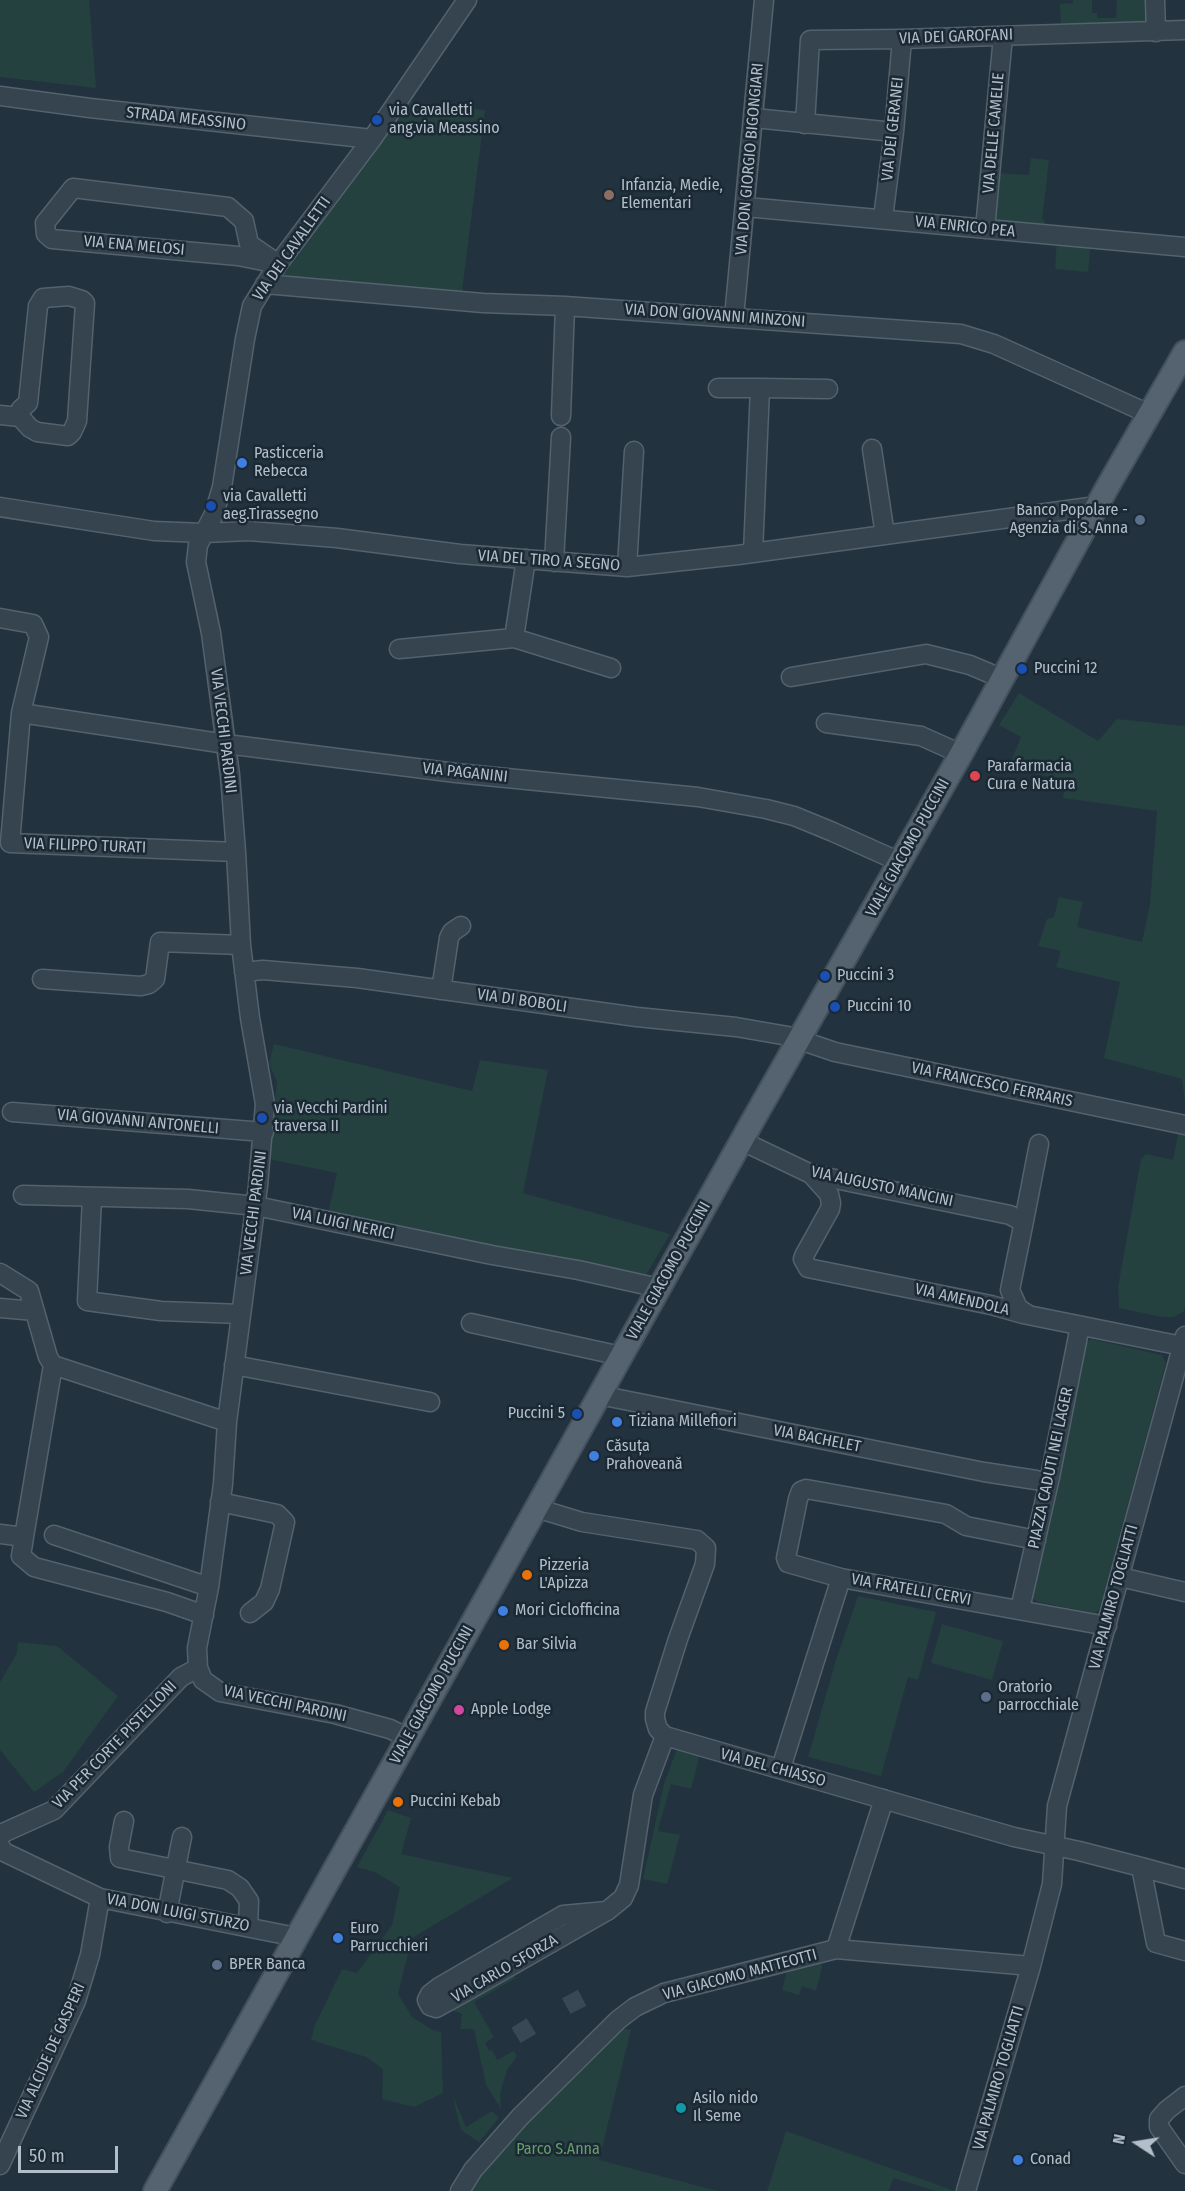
<!DOCTYPE html>
<html>
<head>
<meta charset="utf-8">
<style>
	body { margin:0 }
	#map { position:relative; width:1185px; height:2191px; overflow:hidden; background:#22333f; font-family:"Fira Sans Condensed",sans-serif }
	canvas { display:block }
	.north { position:absolute; left:1107px; top:2113px; width:60px; height:60px; -webkit-text-stroke:4px #1b2934; paint-order:stroke; rotate:282deg; font-size:16px; font-weight:700; line-height:24px; text-align:center; color:#b2bfca }
	.north::after { content:''; display:block; margin:auto; width:21px; height:27px; background:#b2bfca; clip-path:polygon(50% 0,100% 100%,50% 72%,0 100%) }
	.scale { position:absolute; left:18px; top:2146px; width:100px; height:27px; box-sizing:border-box; border:3px solid #b2bfca; border-top:0; padding-left:8px; font-size:18px; line-height:21px; white-space:nowrap; color:#b2bfca; -webkit-text-stroke:4px #1b2934; paint-order:stroke }
</style>
</head>
<body>
<div id="map">
<canvas width="1185" height="2191"></canvas>
<div class="north">N</div>
<div class="scale">50 m</div>
</div>
<script>
const g = document.querySelector('canvas').getContext('2d');
g.lineJoin = 'round';
function paint(path, color) { g.fillStyle = color; g.fill(path, 'evenodd'); }
const poly = rows => new Path2D(rows.map(r => 'M' + r).join(''));
function strokePath(path, color, width, dash) { g.strokeStyle = color; g.lineWidth = width; g.lineCap = dash ? 'butt' : 'round'; g.setLineDash(dash || []); g.stroke(path); }
function label(font, color, halo, rows, align = 'center') {
  g.font = font + ' "Fira Sans Condensed",sans-serif'; g.lineWidth = 5; g.setLineDash([]); g.textBaseline = 'middle'; g.strokeStyle = halo; g.fillStyle = color; for (const [text, x, y, turn = 0] of rows) {
    g.save(); g.translate(x, y); g.rotate((+turn || 0) * Math.PI / 180); g.textAlign = isNaN(turn) ? turn : align; if (halo) g.strokeText(text, 0, 0); g.fillText(text, 0, 0); g.restore();
  }
}
const green = poly([
	[0,0,89,0,96,88,0,77],
	[1073,0,1092,0,1092,13,1097,13,1097,18,1116,18,1117,0,1148,0,1149,24,1061,27,1060,4,1073,3],
	[407,101,485,110,462,291,276,278],
	[1031,158,1049,160,1042,220,1045,221,1044,228,995,224,996,173,1029,175],
	[1057,240,1091,242,1088,272,1055,269],
	[1019,693,1098,741,1117,719,1185,726,1185,1102,1182,1079,1104,1058,1120,982,1056,967,1061,951,1038,946,1047,919,1054,917,1059,897,1083,902,1077,927,1142,942,1150,903,1157,811,1063,798,1066,780,1008,768,1021,737,999,725],
	[274,1044,472,1091,480,1060,548,1070,523,1193,670,1234,646,1275,328,1213,337,1173,268,1159,277,1082,269,1064],
	[1179,1130,1185,1131,1185,1307,1184,1311,1174,1317,1162,1317,1119,1308,1118,1287,1141,1159,1146,1154,1173,1160],
	[1091,1339,1162,1355,1166,1363,1103,1597,1099,1610,1095,1613,1038,1602,1031,1597,1083,1345],
	[858,1596,936,1612,918,1680,908,1677,881,1776,808,1757,835,1663],
	[942,1624,1003,1641,992,1680,931,1663],
	[18,1642,57,1646,118,1696,63,1772,34,1792,0,1750,0,1682,17,1653],
	[678,1746,700,1753,691,1789,671,1784,659,1826,658,1831,680,1835,667,1884,643,1879,664,1784],
	[388,1810,411,1818,401,1854,513,1878,412,1938,398,1994,412,2017,431,2029,441,2032,443,2093,414,2107,382,2099,383,2069,366,2057,311,2040,315,2025,342,1969,357,1973,392,1925,400,1887,375,1872,357,1867],
	[821,1962,822,1967,816,1991,802,1986,799,1995,782,1990,789,1964],
	[514,1975,516,1978,474,2002,494,2037,485,2043,489,2051,492,2050,497,2060,514,2051,517,2056,507,2070,500,2094,501,2109,486,2085,474,2029,460,2029,462,2014,442,2007,468,1992,472,1999],
	[622,2028,631,2030,599,2160,718,2191,466,2191,506,2142],
	[452,2094,466,2127,492,2111,499,2118,479,2142,461,2130],
	[786,2131,955,2191,936,2191,893,2178,889,2191,767,2191]
]);
const minorTunnel = poly([
	[570,1994,580,2013],
	[519,2023,530,2041]
]);
const minor = poly([
	[1155,0,1156,32],
	[0,96,90,108,372,139],
	[754,118,894,132],
	[805,124,810,40,902,39,1185,30],
	[73,188,228,207,244,221,249,244,278,264,238,256,52,239,46,234,45,223,73,188],
	[746,207,1185,247],
	[883,218,894,132,902,39],
	[985,229,1003,36],
	[265,284,483,303,565,306,961,334,994,344,1149,414],
	[734,317,764,0],
	[718,388,760,388,753,553],
	[760,388,828,389],
	[0,415,20,417,30,428,37,432,68,436,72,432,77,421,85,303,82,300,69,296,43,298,38,306,28,403,21,409,20,417],
	[561,416,565,306],
	[872,449,885,535],
	[0,507,154,531,204,533,249,531,337,538,460,554,627,567,738,555,1097,506],
	[554,562,561,437],
	[627,567,634,451],
	[0,618,33,624,39,637,21,713,10,843,236,852],
	[514,638,526,559],
	[399,649,514,638,611,668],
	[791,677,926,654,970,665,1003,679],
	[21,713,226,744,456,773,698,797,766,809,794,816,833,832,900,862],
	[826,723,921,736,961,754],
	[244,972,263,970,357,978,637,1017,736,1027,788,1036,835,1052,1185,1125],
	[42,979,141,986,149,984,155,979,160,942,241,945],
	[441,990,449,938,452,932,461,926],
	[12,1112,264,1132],
	[742,1141,811,1174,1010,1215,1019,1220,1023,1226,1010,1290,1018,1308,1027,1314],
	[811,1174,829,1194,831,1203,830,1209,805,1254,803,1259,808,1268,991,1305,1023,1314,1182,1346],
	[23,1195,188,1199,256,1206,492,1255,578,1270,659,1288],
	[92,1198,87,1301,161,1311,241,1314],
	[1023,1226,1039,1144],
	[0,1273,29,1291,48,1357,53,1365,227,1422],
	[0,1308,35,1311],
	[471,1323,621,1356],
	[234,1365,430,1402],
	[599,1395,984,1472,1036,1480],
	[220,1502,277,1514,285,1522,270,1589,264,1602,250,1613],
	[536,1508,582,1522,697,1540,706,1548,705,1564,678,1639,655,1712,655,1719,658,1729,665,1736,1014,1837,1079,1851,1141,1867,1156,1943,1185,1951],
	[0,1534,24,1537,53,1365],
	[54,1535,209,1587],
	[24,1537,21,1556,34,1567,167,1602,204,1615],
	[1120,1577,1185,1592],
	[841,1578,788,1563,786,1558,798,1499,801,1491,806,1489,946,1514,966,1526,1036,1540],
	[1020,1609,1050,1477,1080,1326],
	[408,1738,390,1729,335,1714,220,1692,203,1680,198,1668,197,1648,209,1587,223,1484,227,1422,258,1186,265,1104,250,1018,241,945,236,852,230,775,211,633,196,562,198,545,214,514,222,487,245,339,252,306,278,264,372,139,467,0],
	[781,1768,841,1578,1107,1626],
	[124,1821,119,1847,120,1858,228,1880,240,1888,249,1901,248,1927],
	[0,1837,3,1833,54,1810,181,1677,198,1668],
	[0,1846,4,1852,100,1898,296,1937],
	[1141,1867,1185,1879],
	[607,1911,563,1915,439,1987,430,1994,427,2000,430,2006,436,2008,465,1992,607,1911,623,1898,629,1885,643,1795,665,1736],
	[167,1913,182,1837],
	[836,1949,1031,1966],
	[1185,2096,1167,2110,1159,2119,1159,2127,1185,2164],
	[0,2165,76,2001,90,1955,100,1898],
	[460,2191,473,2170,520,2117,618,2020,635,2007,664,1993,836,1949,884,1799],
	[966,2191,1031,1966,1052,1884,1057,1806,1185,1336]
]);
const major = poly([
	[155,2191,752,1122,961,754,1108,486,1185,352]
]);
const markers = [
	[377,120,6,"#1a4fb4"],
	[609,195,6,"#8d6e63"],
	[242,463,6,"#3f7fe0"],
	[211,506,6,"#1a4fb4"],
	[1140,520,6,"#5c6f8a"],
	[1022,669,6,"#1a4fb4"],
	[975,776,6,"#e0444e"],
	[825,976,6,"#1a4fb4"],
	[835,1007,6,"#1a4fb4"],
	[262,1118,6,"#1a4fb4"],
	[577,1414,6,"#1a4fb4"],
	[617,1422,6,"#3f7fe0"],
	[594,1456,6,"#3f7fe0"],
	[527,1575,6,"#e8710a"],
	[503,1611,6,"#3f7fe0"],
	[504,1645,6,"#e8710a"],
	[986,1697,6,"#5c6f8a"],
	[459,1710,6,"#d1479c"],
	[398,1802,6,"#e8710a"],
	[338,1938,6,"#3f7fe0"],
	[217,1965,6,"#5c6f8a"],
	[681,2108,6,"#0f9aa8"],
	[1018,2160,6,"#3f7fe0"]
];
const streetNames = [
	["VIA DEI GAROFANI",956,37,-2],
	["STRADA MEASSINO",186,119,6],
	["VIA DEI GERANEI",893,129,-84],
	["VIA DELLE CAMELIE",994,133,-85],
	["VIA DON GIORGIO BIGONGIARI",750,159,-85],
	["VIA ENRICO PEA",965,227,6],
	["VIA ENA MELOSI",134,246,5],
	["VIA DEI CAVALLETTI",292,249,-55],
	["VIA DON GIOVANNI MINZONI",715,316,4],
	["VIA DEL TIRO A SEGNO",549,561,4],
	["VIA VECCHI PARDINI",223,731,83],
	["VIA PAGANINI",465,773,6],
	["VIA FILIPPO TURATI",85,846,2],
	["VIALE GIACOMO PUCCINI",908,848,-61],
	["VIA DI BOBOLI",522,1001,8],
	["VIA FRANCESCO FERRARIS",992,1085,12],
	["VIA GIOVANNI ANTONELLI",138,1122,5],
	["VIA AUGUSTO MANCINI",882,1187,12],
	["VIA VECCHI PARDINI",254,1213,-83],
	["VIA LUIGI NERICI",343,1224,12],
	["VIALE GIACOMO PUCCINI",669,1271,-61],
	["VIA AMENDOLA",962,1300,13],
	["VIA BACHELET",817,1439,11],
	["PIAZZA CADUTI NEI LAGER",1051,1468,-78],
	["VIA FRATELLI CERVI",911,1590,10],
	["VIA PALMIRO TOGLIATTI",1114,1597,-75],
	["VIALE GIACOMO PUCCINI",432,1695,-61],
	["VIA VECCHI PARDINI",285,1704,12],
	["VIA PER CORTE PISTELLONI",115,1745,-46],
	["VIA DEL CHIASSO",773,1768,15],
	["VIA DON LUIGI STURZO",178,1913,11],
	["VIA CARLO SFORZA",505,1969,-30],
	["VIA GIACOMO MATTEOTTI",740,1975,-15],
	["VIA ALCIDE DE GASPERI",51,2051,-66],
	["VIA PALMIRO TOGLIATTI",999,2078,-74]
];
const poiNames = [
	["via Cavalletti",389,111],
	["ang.via Meassino",389,129],
	["Infanzia, Medie,",621,186],
	["Elementari",621,204],
	["Pasticceria",254,454],
	["Rebecca",254,472],
	["via Cavalletti",223,497],
	["aeg.Tirassegno",223,515],
	["Banco Popolare -",1128,511,"right"],
	["Agenzia di S. Anna",1128,529,"right"],
	["Puccini 12",1034,669],
	["Parafarmacia",987,767],
	["Cura e Natura",987,785],
	["Puccini 3",837,976],
	["Puccini 10",847,1007],
	["via Vecchi Pardini",274,1109],
	["traversa II",274,1127],
	["Puccini 5",565,1414,"right"],
	["Tiziana Millefiori",629,1422],
	["Căsuța",606,1447],
	["Prahoveană",606,1465],
	["Pizzeria",539,1566],
	["L'Apizza",539,1584],
	["Mori Ciclofficina",515,1611],
	["Bar Silvia",516,1645],
	["Oratorio",998,1688],
	["parrocchiale",998,1706],
	["Apple Lodge",471,1710],
	["Puccini Kebab",410,1802],
	["Euro",350,1929],
	["Parrucchieri",350,1947],
	["BPER Banca",229,1965],
	["Asilo nido",693,2099],
	["Il Seme",693,2117],
	["Conad",1030,2160]
];
const parkNames = [
	["Parco S.Anna",558,2150]
];
paint(green, '#24403f');
strokePath(minorTunnel, '#384854', 18, [18, 9]);
strokePath(minor, '#54626d', 21);
strokePath(major, '#42505b', 26);
strokePath(minor, '#36444f', 18);
strokePath(major, '#54636f', 22);
for (const [x, y, r, color] of markers) { const dot = new Path2D(); dot.arc(x, y, r, 0, 2 * Math.PI); g.fillStyle = color; g.fill(dot); strokePath(dot, '#1b2934', 2); }
label('16px', '#b2bfca', '#1b2934', streetNames);
label('16px', '#b2bfca', '#1b2934', poiNames, 'left');
label('16px', '#679d6b', '#1b2934', parkNames);
</script>
</body>
</html>
